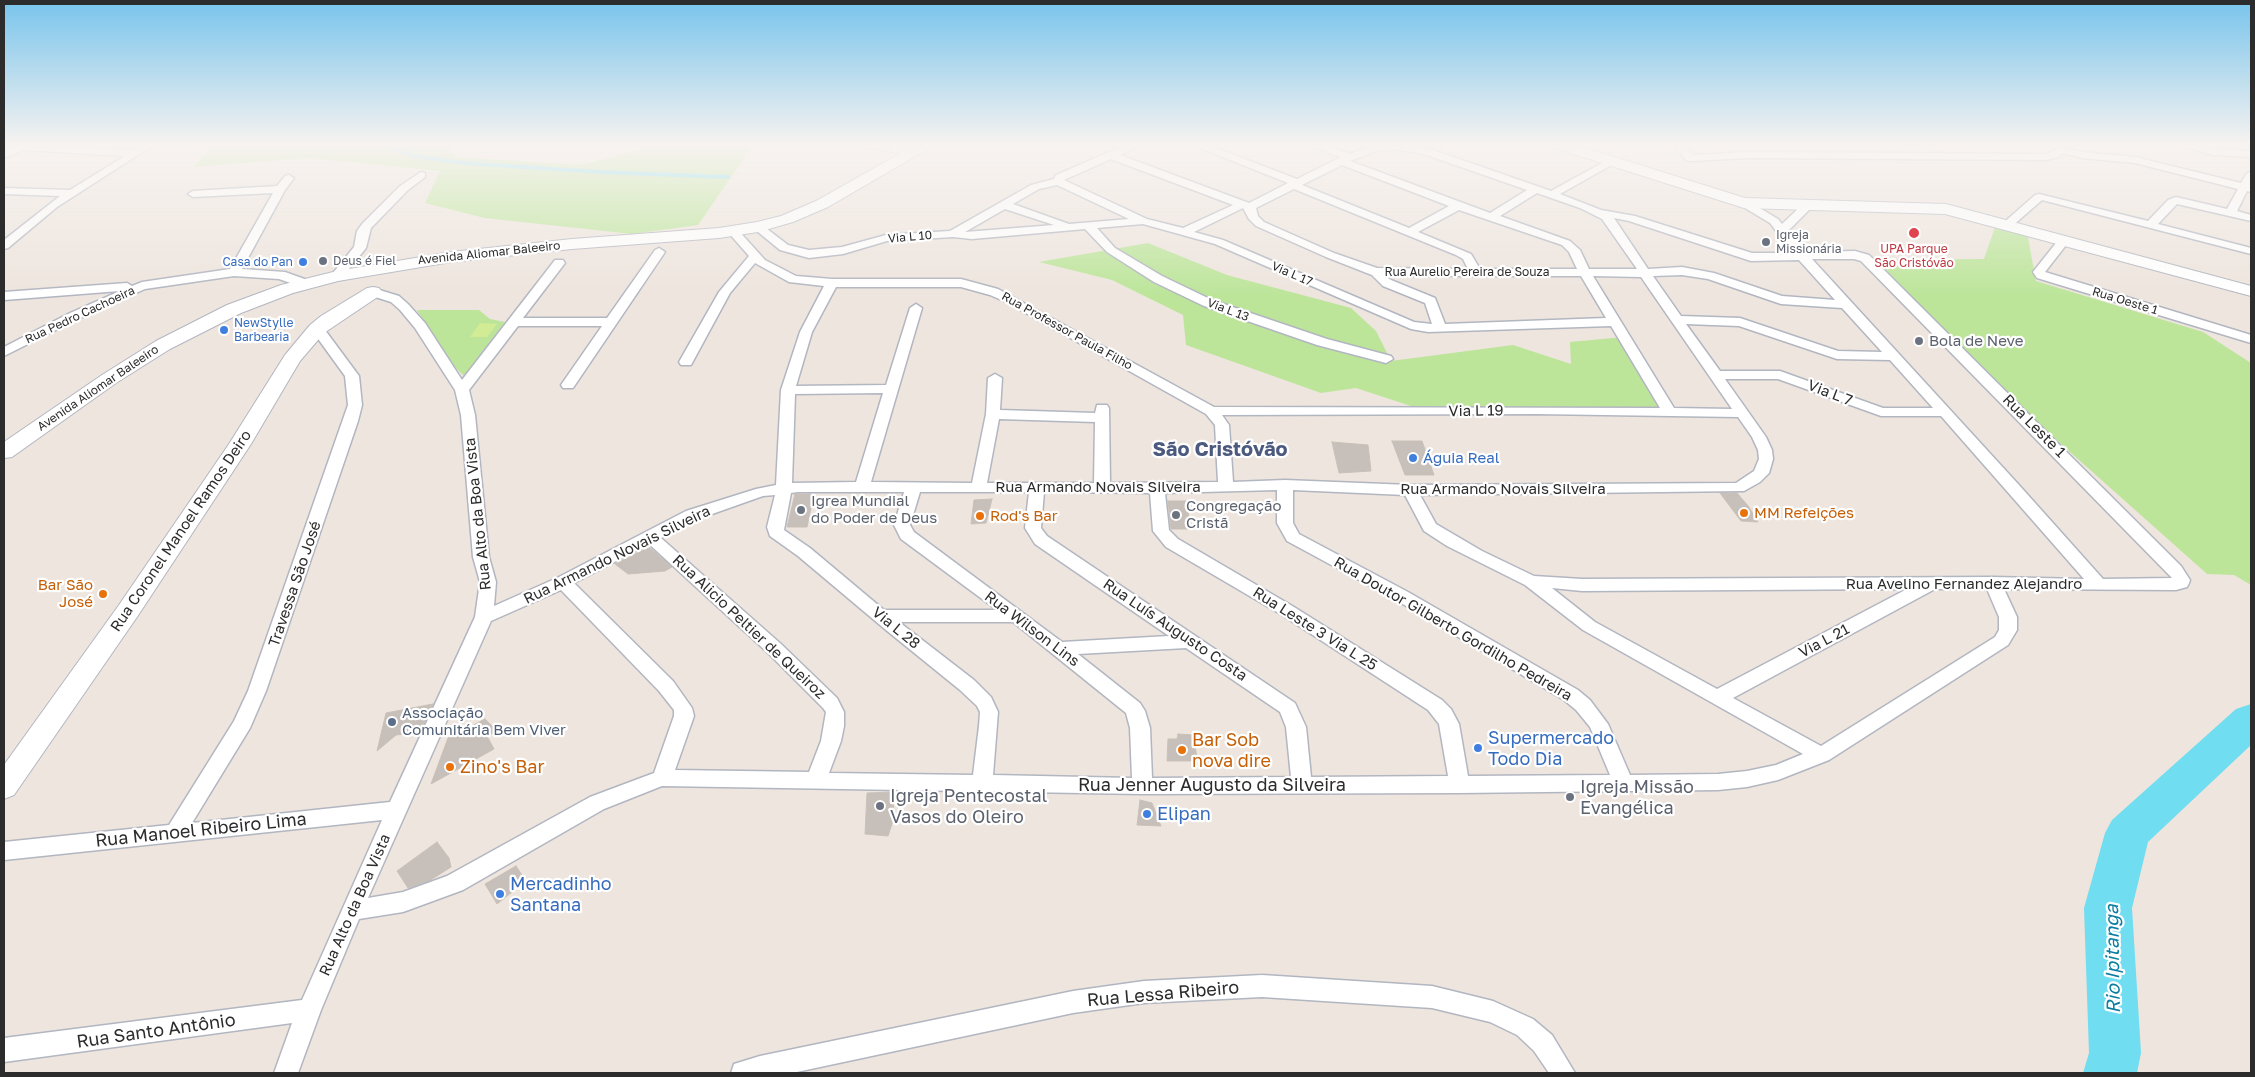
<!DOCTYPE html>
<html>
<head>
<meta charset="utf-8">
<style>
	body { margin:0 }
	#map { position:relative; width:2255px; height:1077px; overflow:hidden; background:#eee5de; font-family:"Golos Text",sans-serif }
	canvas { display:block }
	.frame { position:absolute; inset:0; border:5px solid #2c2c2c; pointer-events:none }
</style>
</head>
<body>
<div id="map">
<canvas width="2255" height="1077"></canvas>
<div class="frame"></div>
</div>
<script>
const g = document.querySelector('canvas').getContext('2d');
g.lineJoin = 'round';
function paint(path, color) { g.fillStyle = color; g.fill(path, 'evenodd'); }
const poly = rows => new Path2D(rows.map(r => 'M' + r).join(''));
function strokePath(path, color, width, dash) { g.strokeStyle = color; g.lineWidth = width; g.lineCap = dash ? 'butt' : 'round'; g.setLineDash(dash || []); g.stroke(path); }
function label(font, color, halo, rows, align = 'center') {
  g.font = font + ' "Golos Text",sans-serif'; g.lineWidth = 4.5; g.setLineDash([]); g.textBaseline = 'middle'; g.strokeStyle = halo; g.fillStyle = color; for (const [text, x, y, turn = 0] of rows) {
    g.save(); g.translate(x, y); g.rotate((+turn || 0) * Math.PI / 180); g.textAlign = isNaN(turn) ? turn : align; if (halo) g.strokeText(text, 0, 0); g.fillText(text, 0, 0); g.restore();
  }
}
const green = poly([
	[213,144,441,144,459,157,581,165,660,144,754,144,698,225,632,234,485,218,425,203,440,171,309,158,194,167],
	[1996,224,2027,232,2036,281,2203,332,2251,363,2251,585,2234,575,2207,574,1951,346,1864,260,1984,259],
	[1148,243,1227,275,1351,308,1376,331,1391,361,1513,345,1571,364,1570,342,1624,337,1669,414,1417,408,1356,388,1321,393,1186,345,1183,315,1112,280,1039,262],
	[417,310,479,310,490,319,505,322,464,376,450,362]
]);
const pitch = poly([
	[480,323,497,324,487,337,470,337]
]);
const stream = poly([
	[380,144,414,156,463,163,600,172,728,177]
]);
const river = poly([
	[2251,704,2251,745,2148,842,2132,908,2141,1053,2137,1073,2083,1073,2089,1053,2084,908,2105,833,2112,820,2236,709,2251,704]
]);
const building = poly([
	[1392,441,1422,441,1434,475,1405,475,1392,441],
	[1332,442,1368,445,1371,471,1339,473,1332,442],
	[1720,493,1737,493,1749,507,1758,522,1741,521,1720,493],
	[795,494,814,494,807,527,787,527,795,494],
	[992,499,986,523,971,524,974,500,992,499],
	[1168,501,1186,501,1191,529,1171,529,1168,501],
	[649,547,672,567,665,571,628,574,615,564,649,547],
	[433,704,420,732,396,735,377,751,386,713,433,704],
	[485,719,497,731,487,736,494,749,431,784,448,738,485,719],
	[1178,734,1194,735,1197,761,1167,761,1168,739,1177,739,1178,734],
	[893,792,894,818,888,836,865,834,867,793,893,792],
	[1140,800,1152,803,1161,826,1137,825,1140,800],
	[437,842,449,858,451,867,429,881,408,888,397,871,437,842],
	[516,866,526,881,497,904,485,884,516,866]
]);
const street = poly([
	[19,144,134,150,143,144,155,144,57,207,8,248,4,249,4,240,60,196,4,194,4,188,70,190,125,156,23,150,4,158,4,151,19,144],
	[1128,144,1142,144,1120,155,1249,203,1288,183,1190,144,1205,144,1297,179,1341,157,1306,144,1322,144,1350,154,1374,145,1402,144,1430,149,1551,191,1611,158,1615,159,1615,163,1560,194,1601,210,1635,216,1752,253,1793,253,1770,223,1740,205,1739,203,1740,201,1748,201,1778,219,1782,224,1803,204,1811,204,1812,206,1811,208,1788,231,1805,252,1855,251,1869,255,2181,566,2190,580,2189,583,2187,587,2176,590,2004,589,2017,617,2017,630,2008,645,1829,760,1778,780,1747,787,1718,790,1459,793,1142,794,662,786,604,809,463,890,403,912,359,919,321,1010,298,1073,274,1073,292,1023,4,1062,4,1038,302,1000,382,820,4,860,4,842,169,825,234,721,248,691,348,405,345,376,311,329,317,325,322,326,359,376,362,405,358,421,266,691,250,728,192,823,390,802,475,617,480,582,473,557,461,415,455,390,415,328,400,310,391,302,369,295,367,292,369,289,373,288,399,296,408,304,425,323,462,380,555,260,563,260,565,263,523,318,607,318,655,250,659,248,665,252,573,388,563,388,561,385,602,326,518,326,469,390,475,415,489,557,496,582,494,606,557,578,686,511,756,489,776,485,781,390,800,332,824,286,789,282,755,263,730,293,691,365,681,365,679,362,719,292,749,256,727,231,733,228,737,229,765,260,796,276,832,279,961,279,998,289,1214,407,1660,408,1611,326,1428,332,1411,329,1215,244,1143,224,1097,228,1115,248,1162,276,1212,300,1327,339,1391,356,1393,359,1386,363,1317,345,1204,306,1154,282,1107,252,1085,229,972,239,953,237,887,241,843,254,809,258,780,250,752,227,754,225,762,225,788,245,809,250,842,247,886,235,950,231,1031,185,1054,179,1056,175,1128,144],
	[1393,149,1424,154,1527,190,1490,213,1350,161,1376,151,1393,149],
	[1111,159,1233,205,1183,228,1147,219,1064,180,1111,159],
	[1342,165,1449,206,1409,228,1302,185,1342,165],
	[1057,185,1129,219,1069,224,1013,204,1039,189,1057,185],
	[1294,189,1456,255,1463,259,1468,269,1377,268,1334,253,1264,222,1258,216,1256,208,1294,189],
	[1537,193,1580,208,1602,219,1637,269,1589,269,1580,250,1570,241,1500,216,1537,193],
	[1243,208,1249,219,1256,226,1326,257,1372,275,1383,286,1425,303,1432,324,1414,322,1223,240,1194,232,1243,208],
	[1005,209,1054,225,965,232,1005,209],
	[1459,210,1562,245,1569,252,1577,269,1480,269,1471,254,1418,232,1459,210],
	[1614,218,1629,221,1751,261,1799,260,1835,300,1782,296,1714,273,1682,267,1648,269,1614,218],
	[1812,259,1854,259,1861,261,2172,578,2103,579,2019,485,1812,259],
	[1682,275,1708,279,1781,304,1842,308,1882,352,1838,351,1740,318,1681,316,1653,276,1682,275],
	[1385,276,1581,276,1606,318,1445,324,1435,298,1391,280,1385,276],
	[1593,276,1641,277,1732,409,1674,408,1593,276],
	[836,287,961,287,990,295,1006,302,1206,414,1215,425,1218,482,1110,483,1109,408,1107,405,1097,405,1095,413,1000,410,1002,378,995,374,988,378,986,414,972,483,871,482,922,308,916,304,910,308,886,385,796,386,812,332,836,287],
	[1686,324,1739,326,1837,359,1890,360,1933,408,1883,408,1780,371,1720,371,1686,324],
	[1725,379,1778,379,1881,416,1941,416,2084,579,1993,577,1582,579,1534,576,1482,551,1436,524,1420,495,1744,491,1760,482,1769,473,1773,459,1772,450,1766,437,1725,379],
	[883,393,856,482,792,483,795,394,883,393],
	[1537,414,1738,417,1752,437,1758,450,1759,459,1754,471,1736,483,1410,485,1285,480,1233,482,1229,425,1222,415,1537,414],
	[999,419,1095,422,1094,483,987,483,999,419],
	[1277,490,1277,523,1287,541,1396,600,1564,700,1576,710,1590,727,1610,775,1468,776,1459,724,1451,709,1442,700,1294,607,1178,539,1169,530,1165,493,1277,490],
	[1293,490,1405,495,1424,531,1447,546,1525,585,1583,630,1803,754,1776,765,1747,771,1718,774,1630,775,1608,724,1590,700,1578,690,1408,592,1299,534,1293,523,1293,490],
	[798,492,904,492,894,525,901,539,997,610,884,610,810,548,784,530,791,493,798,492],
	[920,492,1029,492,1025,528,1035,544,1169,636,1062,642,914,532,910,525,920,492],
	[1044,492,1150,493,1153,531,1166,547,1282,615,1428,710,1439,724,1448,776,1311,777,1306,727,1295,703,1047,536,1041,528,1044,492],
	[775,495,767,527,770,536,798,556,886,630,960,690,977,706,980,712,979,726,973,775,829,773,841,741,844,726,844,712,837,698,781,644,661,538,698,519,763,496,775,495],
	[649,544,769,654,823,708,826,712,821,741,809,772,675,770,694,716,692,708,673,681,574,583,649,544],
	[1552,588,1582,591,1907,589,1717,689,1595,622,1552,588],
	[1935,589,1987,589,1999,617,1999,630,1995,637,1821,746,1733,698,1935,589],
	[561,590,659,691,674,710,674,716,654,773,590,797,447,876,403,892,368,898,491,621,561,590],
	[899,622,1013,622,1126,713,1130,728,1132,778,993,775,998,712,991,697,974,680,899,622],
	[1186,648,1280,712,1286,727,1291,777,1152,778,1150,728,1145,711,1140,703,1078,654,1186,648],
	[1673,144,1684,144,1693,155,1748,152,2046,154,2061,147,2082,152,2135,157,2241,183,2247,173,2251,172,2251,192,2247,191,2237,211,2251,215,2251,221,2177,204,2158,224,2251,248,2251,254,2042,200,2011,227,2003,227,2001,225,2035,195,2039,194,2148,221,2168,200,2176,197,2227,209,2238,189,2135,163,2082,158,2063,153,2059,157,2046,160,1748,158,1690,161,1686,160,1673,144],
	[2174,144,2194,144,2214,149,2251,151,2251,157,2214,155,2174,144],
	[421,172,425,173,425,177,408,190,371,228,366,248,341,279,333,279,331,276,333,273,354,247,357,231,362,224,400,186,421,172],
	[289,175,294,178,285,190,242,269,285,272,310,281,312,284,310,287,302,287,279,279,234,276,145,289,78,319,4,356,4,347,70,313,120,291,4,300,4,292,127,283,132,286,142,282,230,269,273,193,193,197,188,194,193,191,277,186,285,176,289,175],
	[2064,237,2070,240,2045,272,2251,335,2251,343,2037,278,2033,272,2060,238,2064,237],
	[1262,975,1432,986,1493,1001,1533,1019,1552,1035,1575,1073,1549,1073,1534,1051,1517,1035,1490,1022,1432,1008,1262,997,1144,1003,1073,1013,792,1073,731,1073,734,1064,760,1056,1073,991,1144,981,1262,975]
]);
const secondary = poly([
	[859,144,936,144,828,207,793,222,758,232,719,238,572,249,451,262,338,281,293,293,241,313,170,349,116,383,12,457,4,458,4,442,102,375,156,341,227,305,281,285,337,271,451,252,572,239,719,228,757,222,781,216,816,201,901,153,866,148,859,144],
	[1550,144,1573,144,1745,198,1946,204,2251,286,2251,296,1945,214,1744,208,1552,147,1550,144],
	[373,287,379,288,382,292,379,296,324,333,300,361,251,444,137,617,14,795,4,799,4,765,119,605,229,444,285,355,310,325,321,316,367,288,373,287]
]);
const markers = [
	[1914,233,6,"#e0444e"],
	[1766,242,5,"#6b7280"],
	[323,261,5,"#6b7280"],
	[303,262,5,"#3f7fe0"],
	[224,330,5,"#3f7fe0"],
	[1919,341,5,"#6b7280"],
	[1413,458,5,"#3f7fe0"],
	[801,510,5,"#6b7280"],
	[1744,513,5,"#e8710a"],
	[1176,515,5,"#6b7280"],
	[980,516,5,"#e8710a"],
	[103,594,5,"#e8710a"],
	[392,722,5,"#5c6f8a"],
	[1478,748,5,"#3f7fe0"],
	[1182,750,5,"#e8710a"],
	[450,767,5,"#e8710a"],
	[1570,797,5,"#6b7280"],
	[880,806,5,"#6b7280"],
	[1147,814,5,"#3f7fe0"],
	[500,894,5,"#3f7fe0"]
];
const farWorshipnames = [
	["Igreja",1776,235],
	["Missionária",1776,249],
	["Deus é Fiel",333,261]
];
const farStreetnames = [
	["Via L 10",910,237,-5],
	["Avenida Aliomar Baleeiro",489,253,-6],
	["Rua Aurelio Pereira de Souza",1467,272],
	["Via L 17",1292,274,23],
	["Rua Oeste 1",2125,301,17],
	["Via L 13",1228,310,21],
	["Rua Pedro Cachoeira",80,315,-25],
	["Rua Professor Paula Filho",1067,331,29],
	["Avenida Aliomar Baleeiro",98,388,-34]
];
const farHealthnames = [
	["UPA Parque",1914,249],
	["São Cristóvão",1914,263]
];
const farShopnames = [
	["Casa do Pan",293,262],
	["NewStylle",234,323,"left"],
	["Barbearia",234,337,"left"]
];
const worshipNames = [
	["Bola de Neve",1929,341],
	["Igrea Mundial",811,501],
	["do Poder de Deus",811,518],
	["Congregação",1186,506],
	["Cristã",1186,523]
];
const streetNames = [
	["Via L 7",1830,393,21],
	["Via L 19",1476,411,-1],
	["Rua Leste 1",2034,426,45],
	["Rua Armando Novais Silveira",1098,487],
	["Rua Armando Novais Silveira",1503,489],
	["Rua Alto da Boa Vista",478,514,-96],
	["Rua Coronel Manoel Ramos Deiro",181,531,-56],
	["Rua Armando Novais Silveira",617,555,-26],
	["Travessa São José",295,584,-71],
	["Rua Avelino Fernandez Alejandro",1964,584],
	["Rua Alicio Peltier de Queiroz",749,627,43],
	["Via L 28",896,628,39],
	["Rua Wilson Lins",1032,629,37],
	["Rua Leste 3 Via L 25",1315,629,32],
	["Rua Doutor Gilberto Gordilho Pedreira",1453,629,30],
	["Rua Luís Augusto Costa",1175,630,34],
	["Via L 21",1824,641,-28],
	["Rua Alto da Boa Vista",355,905,-66]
];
const shopNames = [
	["Águia Real",1423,458]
];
const foodNames = [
	["MM Refeições",1754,513],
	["Rod's Bar",990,516],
	["Bar São",93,585,"right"],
	["José",93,602,"right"]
];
const serviceNames = [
	["Associação",402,713],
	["Comunitária Bem Viver",402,730]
];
const nearShopnames = [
	["Supermercado",1488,738],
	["Todo Dia",1488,759],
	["Elipan",1157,814],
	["Mercadinho",510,884],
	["Santana",510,905]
];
const nearFoodnames = [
	["Bar Sob",1192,740],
	["nova dire",1192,761],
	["Zino's Bar",460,767]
];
const nearStreetnames = [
	["Rua Jenner Augusto da Silveira",1212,785],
	["Rua Manoel Ribeiro Lima",201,830,-6],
	["Rua Lessa Ribeiro",1163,994,-5],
	["Rua Santo Antônio",156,1031,-8]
];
const nearWorshipnames = [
	["Igreja Missão",1580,787],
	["Evangélica",1580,808],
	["Igreja Pentecostal",890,796],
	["Vasos do Oleiro",890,817]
];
const nearWaternames = [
	["Rio Ipitanga",2113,959,-91]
];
const districtNames = [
	["São Cristóvão",1220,450]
];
paint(green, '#bce59a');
paint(pitch, '#d1ec95');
strokePath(stream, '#70ddf1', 4);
paint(river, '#70ddf1');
paint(building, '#c6bfba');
strokePath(building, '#c9c1b7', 1);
strokePath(street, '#b2b6c0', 3);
strokePath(secondary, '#b2b6c0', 2);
paint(street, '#fff');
paint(secondary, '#fff');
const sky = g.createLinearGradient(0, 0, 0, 295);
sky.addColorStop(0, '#78c4ec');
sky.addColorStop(0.49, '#f7f3f0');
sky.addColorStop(1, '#f7f3f000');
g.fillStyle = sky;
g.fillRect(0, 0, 2255, 295);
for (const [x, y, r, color] of markers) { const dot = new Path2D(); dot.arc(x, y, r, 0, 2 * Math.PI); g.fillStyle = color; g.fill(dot); strokePath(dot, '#fff', 2); }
label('12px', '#5b616d', '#fff', farWorshipnames, 'left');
label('12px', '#2c2c2c', '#fff', farStreetnames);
label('12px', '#be3a42', '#fff', farHealthnames);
label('12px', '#366cbe', '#fff', farShopnames, 'right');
label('15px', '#5b616d', '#fff', worshipNames, 'left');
label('15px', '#2c2c2c', '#fff', streetNames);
label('15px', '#366cbe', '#fff', shopNames, 'left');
label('15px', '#c56008', '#fff', foodNames, 'left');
label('15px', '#4e5e75', '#fff', serviceNames, 'left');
label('18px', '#366cbe', '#fff', nearShopnames, 'left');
label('18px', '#c56008', '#fff', nearFoodnames, 'left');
label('18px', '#2c2c2c', '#fff', nearStreetnames);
label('18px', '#5b616d', '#fff', nearWorshipnames, 'left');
label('italic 19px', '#0b7ea1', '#fff', nearWaternames);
label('bold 20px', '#4b5a7e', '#fff', districtNames);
</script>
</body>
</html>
